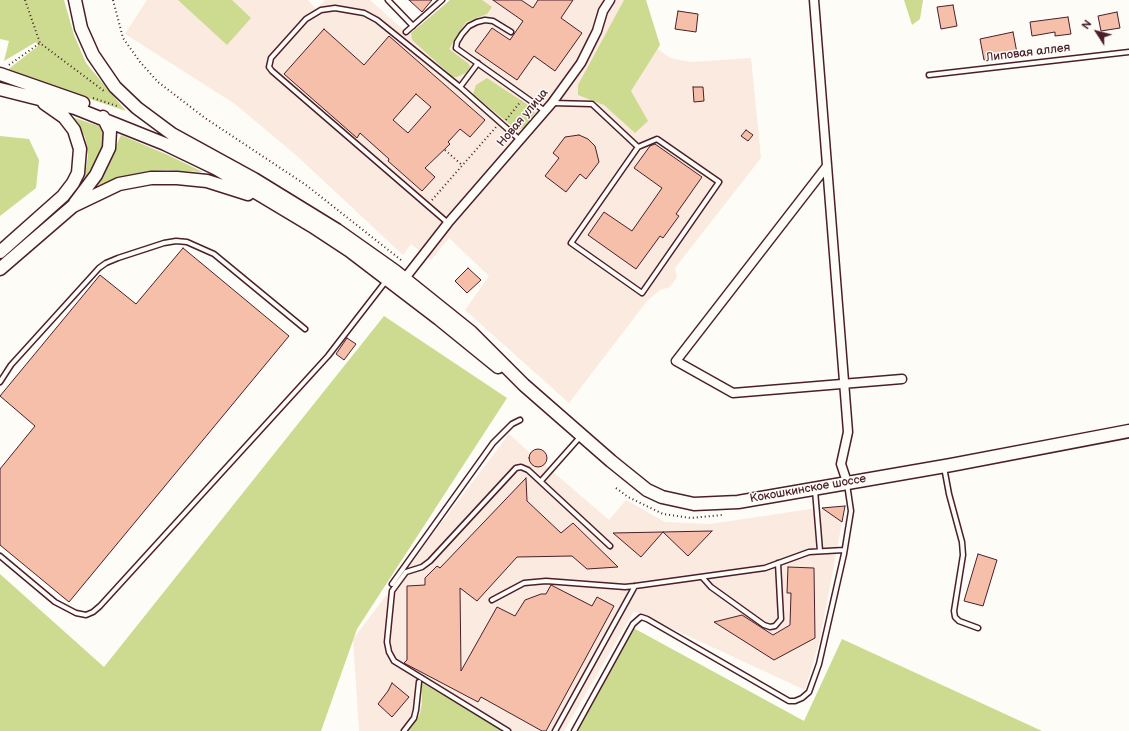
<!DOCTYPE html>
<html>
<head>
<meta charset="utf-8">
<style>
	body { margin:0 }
	#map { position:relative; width:1129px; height:731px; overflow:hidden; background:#fdfcf7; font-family:"Balsamiq Sans",sans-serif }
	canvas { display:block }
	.north { position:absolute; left:1077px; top:12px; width:40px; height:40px; -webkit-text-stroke:3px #fdfcf7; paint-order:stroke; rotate:306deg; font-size:11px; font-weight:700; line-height:16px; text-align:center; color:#4a1f2b }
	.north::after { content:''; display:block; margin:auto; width:14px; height:18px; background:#4a1f2b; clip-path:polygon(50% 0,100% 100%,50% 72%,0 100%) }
</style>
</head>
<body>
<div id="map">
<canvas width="1129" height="731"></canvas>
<div class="north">N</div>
</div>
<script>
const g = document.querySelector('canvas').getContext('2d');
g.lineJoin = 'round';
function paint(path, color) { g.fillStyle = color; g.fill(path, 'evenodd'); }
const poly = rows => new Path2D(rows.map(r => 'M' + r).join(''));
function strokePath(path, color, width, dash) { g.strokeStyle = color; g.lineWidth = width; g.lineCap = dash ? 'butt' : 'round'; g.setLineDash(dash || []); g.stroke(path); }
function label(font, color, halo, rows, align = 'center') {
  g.font = font + ' "Balsamiq Sans",sans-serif'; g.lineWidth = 3; g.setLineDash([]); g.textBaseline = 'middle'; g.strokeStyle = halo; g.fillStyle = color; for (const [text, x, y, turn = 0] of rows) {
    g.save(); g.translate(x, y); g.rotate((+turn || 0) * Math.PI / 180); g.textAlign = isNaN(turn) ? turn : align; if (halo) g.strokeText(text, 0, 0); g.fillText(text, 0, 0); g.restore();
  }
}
const built = poly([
	[147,0,308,0,316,9,325,0,370,0,406,32,412,35,450,0,625,0,624,23,670,58,691,62,751,58,761,158,675,268,677,277,670,287,660,290,647,301,569,403,465,310,489,276,449,238,431,260,411,244,403,255,297,156,235,104,125,34],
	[509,434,530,453,536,449,544,452,547,457,545,465,609,520,626,500,665,522,710,524,817,508,845,506,820,639,805,690,634,611,564,731,359,731,353,639]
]);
const green = poly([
	[0,0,64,0,74,35,86,63,126,111,6,71,38,46,36,42,4,61,9,41,0,39],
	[178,0,232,0,251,18,227,45],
	[450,0,482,0,492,7,487,14,466,22,449,49,469,64,470,67,466,73,457,77,453,77,412,40,411,33],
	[624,0,646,0,660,45,631,91,648,121,635,133,604,105,578,95,578,85],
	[904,0,923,0,920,19,912,25],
	[487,78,534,109,535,113,524,128,519,129,513,127,473,94,476,85],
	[72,117,99,126,104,135,104,142,98,158,74,194,85,175,88,156,85,137],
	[121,135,168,155,203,172,167,170,149,171,118,178,94,187,106,167],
	[0,136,29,139,39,160,36,188,0,216],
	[384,316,507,398,357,629,321,731,0,731,0,574,104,667],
	[628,625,804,721,842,639,1042,731,571,731],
	[422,683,490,722,504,731,408,731,420,714,422,704]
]);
const building = poly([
	[409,0,432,0,422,12,409,0],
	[493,0,521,0,533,8,538,0,573,0,561,18,582,33,555,71,534,56,517,80,475,51,492,28,510,40,523,21,493,0],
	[953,5,957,26,941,29,937,7,953,5],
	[678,11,698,14,696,32,675,29,678,11],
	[1117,12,1120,28,1101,31,1098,16,1117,12],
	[1068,17,1071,34,1055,36,1055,32,1032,36,1030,22,1068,17],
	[324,29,364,65,389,36,485,120,470,137,460,129,448,142,450,144,425,168,435,177,422,191,388,161,389,159,360,133,357,138,284,74,324,29],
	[416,94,431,107,408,133,393,120,416,94],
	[1013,32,1017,53,984,60,980,39,1013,32],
	[693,87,703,87,704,101,694,102,693,87],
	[746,130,753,135,748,141,741,136,746,130],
	[579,135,588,139,595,146,599,162,586,179,580,174,566,192,545,176,559,158,553,153,565,137,579,135],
	[655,144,702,177,676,214,679,216,663,238,660,236,636,269,588,235,604,212,632,231,662,188,634,168,650,146,655,144],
	[183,248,289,336,69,602,0,545,0,469,35,426,0,396,100,275,136,304,183,248],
	[468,268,481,280,467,293,455,281,468,268],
	[347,338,356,344,344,360,336,354,347,338],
	'529 458a9 9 0 1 1 18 0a9 9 0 1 1-18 0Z',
	[526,478,527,501,561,533,573,523,618,567,587,569,572,556,517,557,477,601,460,588,461,671,497,607,515,616,525,600,541,594,546,594,551,585,592,606,597,597,614,606,546,731,542,731,481,697,478,702,404,663,407,660,407,586,425,585,425,578,437,566,440,568,526,478],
	[845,506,842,522,822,508,845,506],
	[712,531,688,556,663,532,712,531],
	[663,532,641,557,613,533,663,532],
	[978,554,997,560,983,606,964,601,978,554],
	[788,567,814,568,815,638,774,660,714,622,742,615,773,635,790,625,791,593,787,593,788,567],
	[392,683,409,697,392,717,378,704,388,691,392,683]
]);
const path = poly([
	[25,0,40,43,104,91],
	[113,0,123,38,140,62,158,82,205,118,306,185,401,260],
	[9,65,40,43],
	[93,98,117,106],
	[506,120,521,101],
	[445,150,462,165],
	[432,200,496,127],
	[616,488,628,497,663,514,691,518,722,515]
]);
const lane = poly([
	[388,0,413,26],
	[406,32,442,0],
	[511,32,493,21,485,20,477,22,469,26,462,34,457,42,456,48,545,111],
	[929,75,1129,52],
	[460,87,478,63],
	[552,103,592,104,638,147,657,139,719,182,642,293,571,243,638,147],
	[448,223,272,71,269,67,271,58,306,19,321,10,335,8,364,13,377,20,460,87,520,140],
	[0,382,11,365,99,268,106,263,118,258,164,243,176,241,187,242,214,254,305,329],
	[944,467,949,494,962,542,963,555,954,611,955,617,959,621,978,628],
	[541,481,580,437],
	[815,490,820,551],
	[0,556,55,602,76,613,86,615,93,612,100,606,328,356,386,281],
	[702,577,711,587,764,625,770,627,775,626,781,619,778,563],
	[392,584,493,443,512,424,520,420],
	[492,600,524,583,546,581,625,587,635,586,765,568,809,552,844,550],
	[404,731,414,718,416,710,419,682],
	[508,731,394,661,389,652,387,642,392,591,406,572,422,567,430,561,516,468,521,467,528,470,610,546],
	[555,731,635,586],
	[574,731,633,624,641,617,647,619,789,701,795,701,802,698,809,692,819,664,844,554,851,511,847,484]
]);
const street = poly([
	[814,0,848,432,841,464,847,482],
	[827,166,676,361,733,393,902,379],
	[402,282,448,223,552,103,581,63,597,31,603,11,610,0]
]);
const secondary = poly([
	[75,0,81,28,93,55,115,87,137,108,172,134,254,179,337,230,395,271,471,332,524,385,611,461,647,490,662,497,694,504,738,502,951,465,1129,431],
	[0,74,83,103],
	[0,89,75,108,165,144,217,169,312,226,350,251,439,319,498,367],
	[75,203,96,175,109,148,110,131,103,117],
	[0,252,63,196,73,183,78,173,80,149,74,130,64,117,44,103],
	[0,269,73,206,119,184,151,178,177,178,207,181,248,194]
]);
const streetNames = [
	["Липовая аллея",1028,53,-7],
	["Новая улица",523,118,-50],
	["Кокошкинское шоссе",808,489,-10]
];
paint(built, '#fbeae0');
paint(green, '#ccdb8f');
paint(building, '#f6bfaa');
strokePath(building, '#4a1f2b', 1);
strokePath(lane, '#4a1f2b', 7);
strokePath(street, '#4a1f2b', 11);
strokePath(secondary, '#4a1f2b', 15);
strokePath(path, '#4a1f2b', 2, [1, 3]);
strokePath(lane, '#fdfcf7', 4);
strokePath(street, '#fdfcf7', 8);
strokePath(secondary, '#fdfcf7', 12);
label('12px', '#4a1f2b', '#fdfcf7', streetNames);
</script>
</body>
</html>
